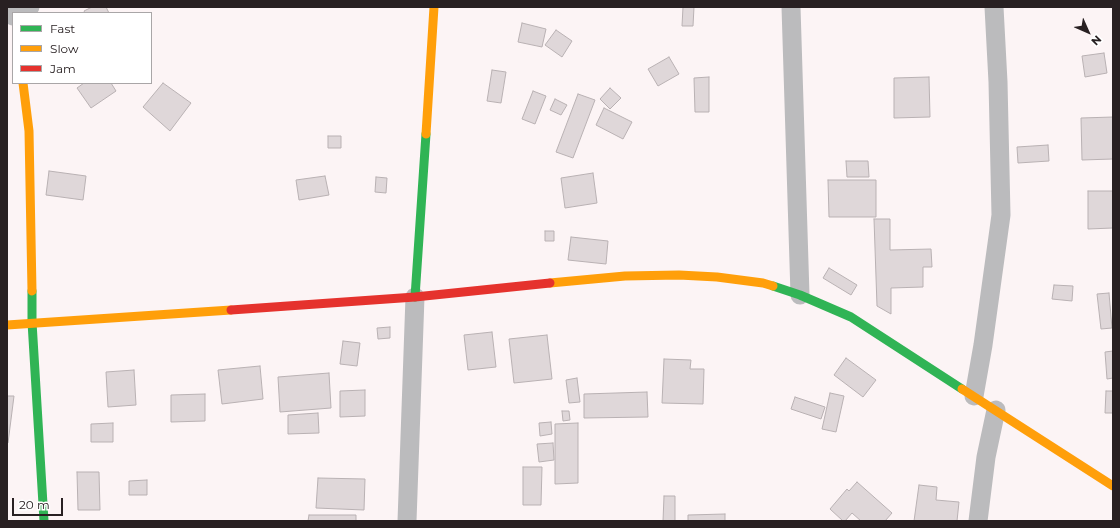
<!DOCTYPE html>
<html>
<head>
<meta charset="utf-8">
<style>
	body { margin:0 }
	#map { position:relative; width:1120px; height:528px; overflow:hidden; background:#fcf4f5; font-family:Montserrat,sans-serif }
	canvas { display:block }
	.frame { position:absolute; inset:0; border:8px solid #282022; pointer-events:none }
	.legend { position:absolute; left:12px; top:12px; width:140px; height:72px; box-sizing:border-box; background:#fff; border:1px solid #a9a6a7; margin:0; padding:5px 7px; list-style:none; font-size:12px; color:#282022 }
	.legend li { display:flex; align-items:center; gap:8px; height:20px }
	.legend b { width:20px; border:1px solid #a9a6a7 }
	.north { position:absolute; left:1068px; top:12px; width:40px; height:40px; -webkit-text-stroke:3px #fff; paint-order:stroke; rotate:135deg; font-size:11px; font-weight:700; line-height:16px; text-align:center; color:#282022 }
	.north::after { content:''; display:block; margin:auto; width:14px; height:18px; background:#282022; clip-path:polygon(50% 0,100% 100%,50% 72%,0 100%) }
	.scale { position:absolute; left:12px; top:498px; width:51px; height:18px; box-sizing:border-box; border:2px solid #282022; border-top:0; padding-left:5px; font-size:12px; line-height:14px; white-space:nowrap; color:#282022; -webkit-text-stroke:3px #fff; paint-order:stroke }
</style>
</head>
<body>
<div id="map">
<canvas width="1120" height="528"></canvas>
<div class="frame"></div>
<ul class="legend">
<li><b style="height:5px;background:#30b455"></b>Fast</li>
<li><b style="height:5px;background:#ff9f0a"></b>Slow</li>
<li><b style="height:5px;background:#e5322d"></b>Jam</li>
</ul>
<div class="north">N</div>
<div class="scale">20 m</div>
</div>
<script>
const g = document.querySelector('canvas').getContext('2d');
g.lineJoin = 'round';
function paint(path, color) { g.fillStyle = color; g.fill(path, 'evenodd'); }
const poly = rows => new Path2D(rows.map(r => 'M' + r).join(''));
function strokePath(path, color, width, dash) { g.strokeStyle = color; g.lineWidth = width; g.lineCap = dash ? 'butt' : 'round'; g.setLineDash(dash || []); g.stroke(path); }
const building = poly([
	[92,7,106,7,109,13,85,13,84,11,92,7],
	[683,7,694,7,693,26,682,26,683,7],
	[522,23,546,29,542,47,518,42,522,23],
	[556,30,572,41,562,57,545,45,556,30],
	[1104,53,1107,73,1085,77,1082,56,1104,53],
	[669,57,679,74,658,86,648,69,669,57],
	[492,70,506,72,501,103,487,101,492,70],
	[709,77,709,112,695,112,694,78,709,77],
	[929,77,930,117,894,118,894,78,929,77],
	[84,83,111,83,116,91,91,108,77,88,84,83],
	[163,83,191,103,170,131,143,107,163,83],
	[610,88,621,98,610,109,600,99,610,88],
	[533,91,546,96,535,124,522,119,533,91],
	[578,94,595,100,573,158,556,152,578,94],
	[555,99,567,105,561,115,550,110,555,99],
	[604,108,632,122,623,139,596,125,604,108],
	[1113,117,1113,159,1082,160,1081,118,1113,117],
	[328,136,341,136,341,148,328,148,328,136],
	[1048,145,1049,161,1018,163,1017,147,1048,145],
	[846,161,868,161,869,177,847,177,846,161],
	[49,171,86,176,83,200,46,195,49,171],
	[593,173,597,203,565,208,561,178,593,173],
	[325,176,329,195,299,200,296,180,325,176],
	[376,177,387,178,386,193,375,192,376,177],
	[828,180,876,180,876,217,829,217,828,180],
	[1088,191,1113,191,1113,228,1088,229,1088,191],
	[874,219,890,219,890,250,931,249,932,267,923,267,923,287,891,288,891,314,877,306,874,219],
	[545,231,554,231,554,241,545,241,545,231],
	[571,237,608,241,606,264,568,260,571,237],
	[829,268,857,285,851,295,823,278,829,268],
	[1054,285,1073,286,1072,301,1052,299,1054,285],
	[1109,293,1112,328,1101,329,1097,294,1109,293],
	[390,327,390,338,378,339,377,328,390,327],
	[492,332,496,367,468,370,464,335,492,332],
	[547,335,552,379,514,383,509,339,547,335],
	[343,341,360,343,357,366,340,364,343,341],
	[1113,351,1113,378,1107,379,1105,352,1113,351],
	[846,358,876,380,863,397,834,375,846,358],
	[664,359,691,360,690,369,704,369,703,404,662,403,664,359],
	[260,366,263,399,222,404,218,370,260,366],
	[134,370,136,405,108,407,106,372,134,370],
	[329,373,331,408,280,412,278,377,329,373],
	[577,378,580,402,569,403,566,380,577,378],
	[365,390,365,416,340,417,340,391,365,390],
	[1106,391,1113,391,1113,413,1105,413,1106,391],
	[647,392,648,417,584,418,584,394,647,392],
	[830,393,844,396,836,432,822,429,830,393],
	[205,394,205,421,171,422,171,395,205,394],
	[7,396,14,396,8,443,7,442,7,396],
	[795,397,825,407,821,419,791,409,795,397],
	[562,411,569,411,570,420,563,421,562,411],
	[318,413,319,433,288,434,288,415,318,413],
	[551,422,552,434,540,436,539,423,551,422],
	[113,423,113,442,91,442,91,424,113,423],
	[578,423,578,483,555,484,555,424,578,423],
	[553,443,554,460,539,462,537,444,553,443],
	[523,467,542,467,541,505,523,505,523,467],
	[77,472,99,472,100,510,78,510,77,472],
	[318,478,365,479,364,510,316,508,318,478],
	[147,480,147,495,129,495,129,481,147,480],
	[857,482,892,513,885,521,861,521,852,513,845,521,843,521,830,509,847,489,849,491,857,482],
	[919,485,937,487,936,500,959,502,957,521,914,521,919,485],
	[664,496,675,496,675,521,663,521,664,496],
	[725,514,725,521,688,521,688,515,725,514],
	[309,515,356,515,356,521,308,521,309,515]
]);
const street = poly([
	[10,7,13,16],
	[791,7,800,295],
	[25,13,30,7],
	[974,396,983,345,1001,215,998,82,994,7],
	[407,521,415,297],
	[978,521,986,457,996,410]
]);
const fast = poly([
	[773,286,800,295,851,317,962,389],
	[32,291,32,322,44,521],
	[415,297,426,134]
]);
const slow = poly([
	[23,83,29,131,32,291],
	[426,134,434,7],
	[550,283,625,276,679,275,717,277,763,283,773,286],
	[7,325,231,310],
	[962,389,1113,486]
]);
const jam = poly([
	[231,310,415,297,550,283]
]);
paint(building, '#dfd7d9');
strokePath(building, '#b9b1b3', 1);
strokePath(street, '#bbbbbd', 19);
strokePath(fast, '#30b455', 9);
strokePath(slow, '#ff9f0a', 9);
strokePath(jam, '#e5322d', 9);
</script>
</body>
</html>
